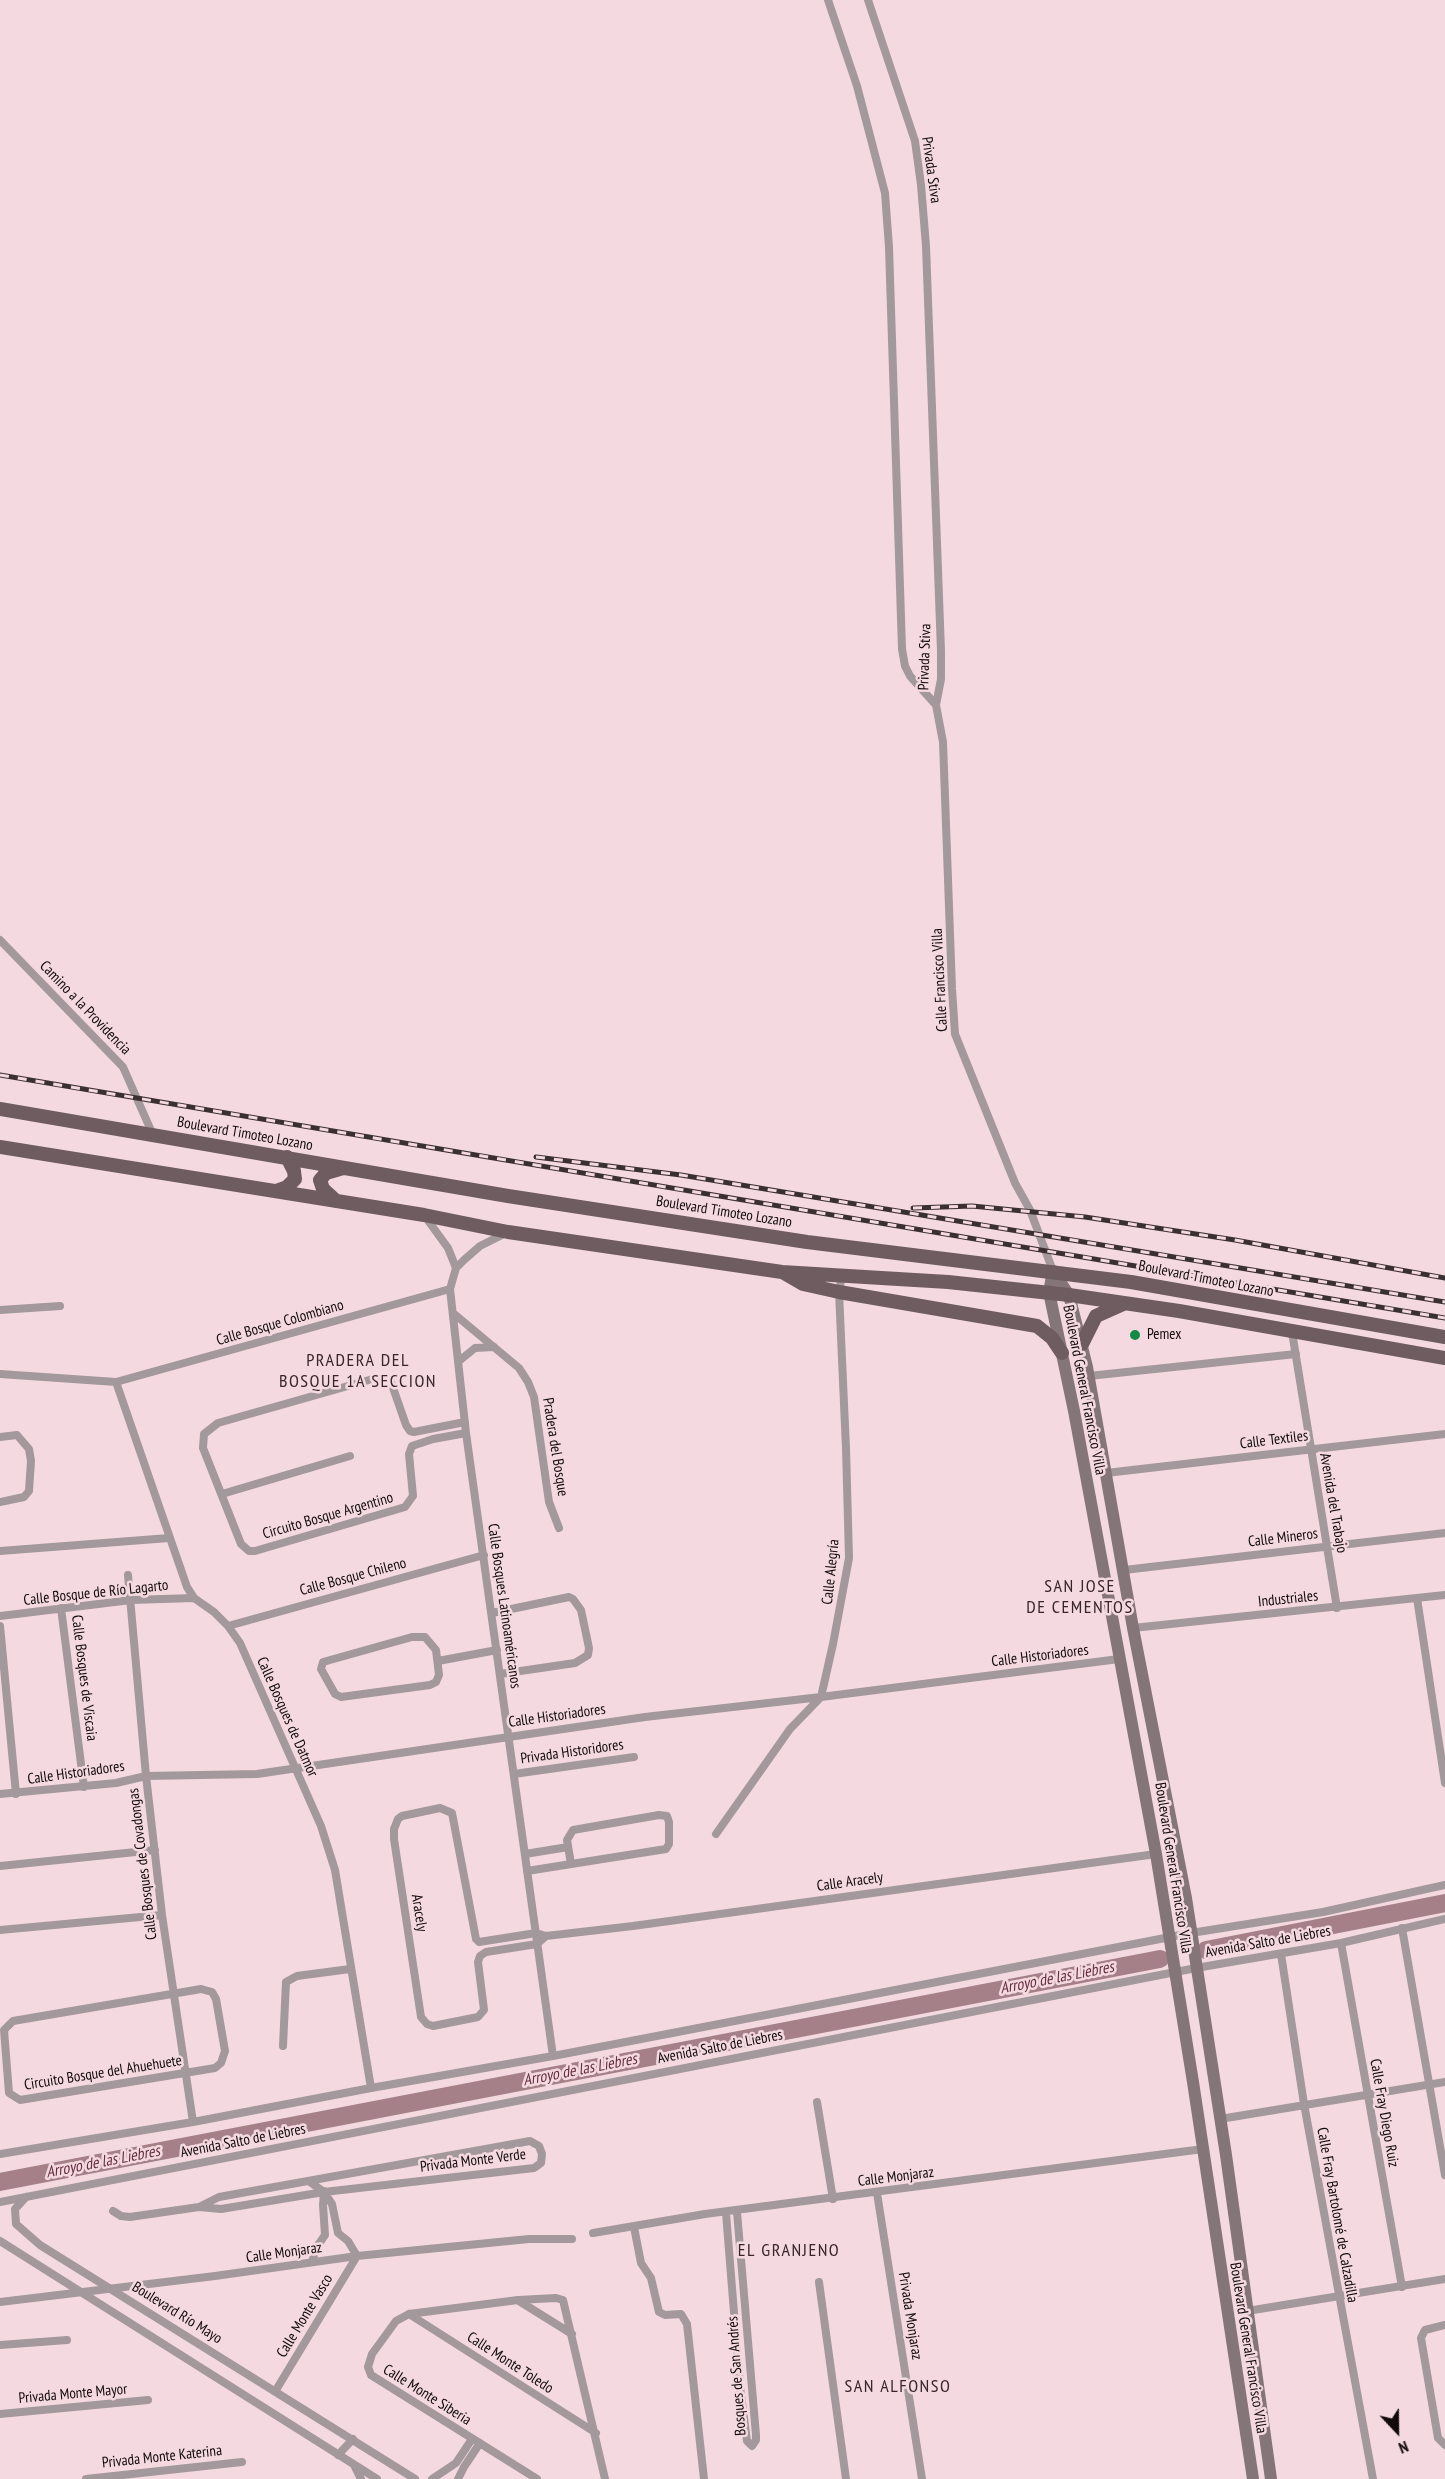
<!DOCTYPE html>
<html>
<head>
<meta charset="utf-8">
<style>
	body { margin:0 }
	#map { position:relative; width:1445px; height:2479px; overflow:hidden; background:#f4dae0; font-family:"PT Sans Narrow",sans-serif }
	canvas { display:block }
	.north { position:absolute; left:1367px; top:2401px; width:60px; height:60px; -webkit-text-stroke:4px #f4dae0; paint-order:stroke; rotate:158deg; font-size:16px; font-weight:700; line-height:24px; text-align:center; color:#11090b }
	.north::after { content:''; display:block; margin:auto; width:21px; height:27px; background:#11090b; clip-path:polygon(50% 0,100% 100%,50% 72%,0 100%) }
</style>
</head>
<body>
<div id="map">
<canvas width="1445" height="2479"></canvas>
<div class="north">N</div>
</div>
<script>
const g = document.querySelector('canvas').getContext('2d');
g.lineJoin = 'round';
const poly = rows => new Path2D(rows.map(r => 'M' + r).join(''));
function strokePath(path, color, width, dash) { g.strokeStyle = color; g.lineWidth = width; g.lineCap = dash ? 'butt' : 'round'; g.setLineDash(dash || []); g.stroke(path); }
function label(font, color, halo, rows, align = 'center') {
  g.font = font + ' "PT Sans Narrow",sans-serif'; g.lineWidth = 5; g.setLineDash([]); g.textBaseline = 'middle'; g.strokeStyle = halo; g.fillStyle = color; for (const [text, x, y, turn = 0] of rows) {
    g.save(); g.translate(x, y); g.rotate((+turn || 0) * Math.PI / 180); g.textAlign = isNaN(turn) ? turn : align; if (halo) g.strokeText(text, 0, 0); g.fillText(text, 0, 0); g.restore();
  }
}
const river = poly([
	[1206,1950,1445,1903],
	[0,2182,1160,1959]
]);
const minor = poly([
	[828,0,857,86,885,193,889,247,902,649,905,666,910,676,936,705,943,742,952,989,955,1034,1015,1183,1030,1210,1053,1271],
	[868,0,915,141,921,185,926,246,941,651,941,679,936,705],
	[0,940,123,1067,153,1135],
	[424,1215,448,1248,456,1268],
	[506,1233,480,1246,464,1260,456,1268,450,1289,466,1433,553,2056],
	[0,1310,60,1306],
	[453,1313,519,1368,528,1382,534,1397,549,1502,559,1528],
	[1292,1332,1337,1608],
	[459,1361,475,1348,494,1347],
	[0,1374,116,1382,450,1289],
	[1089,1376,1296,1354],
	[116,1382,187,1587,194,1598,214,1612,228,1626,240,1643,321,1826,335,1870,371,2088],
	[465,1422,414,1432,410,1431,406,1425,391,1382,383,1378,376,1378,218,1423,204,1434,203,1448,241,1544,249,1551,255,1551,405,1507,413,1496,409,1454,412,1446,433,1439,466,1433],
	[0,1437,17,1435,29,1449,31,1461,29,1491,24,1497,0,1502],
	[1106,1473,1445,1434],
	[222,1494,350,1456],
	[0,1551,169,1538],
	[1124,1570,1445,1533],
	[128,1575,146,1776,162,1915,193,2122],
	[1417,1598,1445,1783],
	[61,1608,84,1787],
	[492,1613,569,1597,573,1599,581,1610,589,1648,588,1655,575,1663,500,1674],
	[0,1616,131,1600,194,1598],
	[0,1626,16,1794],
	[228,1626,484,1555],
	[1133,1628,1445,1595],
	[412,1637,425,1637,436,1650,439,1675,436,1682,430,1685,341,1697,335,1694,321,1669,323,1662,412,1637],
	[438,1661,497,1650],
	[514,1774,634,1757],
	[0,1794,116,1783,146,1776,257,1774,645,1717,821,1697,1119,1659],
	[716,1834,790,1729,821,1697,833,1644,849,1558,846,1448,839,1292,842,1275],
	[525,1854,568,1847],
	[0,1866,155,1850],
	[527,1871,666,1849,669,1844,669,1822,667,1816,659,1815,573,1830,567,1840,571,1864],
	[1402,1928,1445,2175],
	[0,1930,162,1915],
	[546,1936,537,1944,486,1952,480,1956,478,1962,484,2010,478,2017,433,2026,427,2024,421,2017,394,1839,394,1829,398,1819,402,1816,440,1808,452,1813,476,1939,479,1942,536,1933,546,1936,633,1926,1156,1854],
	[1341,1943,1402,2287],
	[1281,1954,1304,2104,1373,2479],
	[201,1989,212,1992,216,1999,225,2051,221,2063,215,2068,20,2100,9,2093,4,2030,13,2021,201,1989],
	[283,2046,286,1982,297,1976,350,1969],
	[817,2102,833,2199],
	[1220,2119,1445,2082],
	[0,2154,193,2122,371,2088,553,2056,1191,1933,1323,1912,1445,1885],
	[877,2193,922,2479],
	[26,2197,15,2209,16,2224,40,2245,415,2479],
	[0,2202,1196,1968,1341,1943,1445,1919],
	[113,2211,121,2216,130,2217,199,2207,221,2209,324,2192,534,2168,541,2163,542,2154,539,2146,530,2141,219,2197,199,2207],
	[726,2213,740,2387,747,2441,752,2446,756,2440,756,2435,737,2212],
	[634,2227,641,2263,651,2278,659,2312,665,2315,681,2314,687,2324,704,2479],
	[593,2233,705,2214,1203,2149],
	[0,2241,377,2479],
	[312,2262,316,2248,325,2235,323,2205,324,2191],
	[819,2282,846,2479],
	[519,2301,572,2334],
	[0,2302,215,2276,357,2256,529,2239,572,2239],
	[1247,2311,1445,2279],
	[409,2314,596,2433],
	[1445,2325,1425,2330,1421,2338,1438,2438,1445,2445],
	[0,2345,67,2340],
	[276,2390,357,2256,348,2241,338,2233,332,2204,324,2192,310,2182],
	[0,2414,148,2400],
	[338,2455,353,2439],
	[354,2465,361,2479],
	[86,2479,242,2462],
	[432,2479,456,2463,472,2439],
	[458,2479,464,2467,480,2443],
	[537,2479,371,2375,368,2367,372,2354,396,2321,409,2314,518,2300,556,2298,563,2300,605,2479]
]);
const secondary = poly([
	[1053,1271,1069,1295,1087,1367,1133,1628,1186,1898,1226,2155,1271,2479],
	[1053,1271,1049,1292,1074,1411,1156,1854,1193,2082,1253,2479]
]);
const primary = poly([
	[0,1109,508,1196,807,1242,1131,1282,1445,1337],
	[0,1147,424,1215,508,1232,782,1272,948,1282,1069,1295,1179,1311,1445,1358],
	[276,1191,287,1187,295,1179,294,1171,287,1157],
	[336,1201,323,1189,320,1180,326,1173,340,1169],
	[784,1273,803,1284,839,1292,1037,1326,1052,1338,1062,1353],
	[1082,1344,1096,1316,1123,1304]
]);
const rail = poly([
	[0,1075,1445,1318],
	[536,1157,681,1175,1445,1302],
	[913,1208,972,1206,1085,1217,1235,1240,1445,1278]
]);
const markers = [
	[1135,1335,6,"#128b46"]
];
const streetNames = [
	["Privada Stiva",931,170,82],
	["Privada Stiva",925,657,-88],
	["Calle Francisco Villa",940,980,-93],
	["Camino a la Providencia",85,1008,46],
	["Boulevard Timoteo Lozano",245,1134,10],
	["Boulevard Timoteo Lozano",724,1212,9],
	["Boulevard Timoteo Lozano",1206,1279,11],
	["Calle Bosque Colombiano",280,1323,-16],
	["Boulevard General Francisco Villa",1084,1390,79],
	["Calle Textiles",1274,1440,-7],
	["Pradera del Bosque",555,1447,81],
	["Avenida del Trabajo",1333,1503,80],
	["Circuito Bosque Argentino",328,1516,-16],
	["Calle Mineros",1283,1538,-7],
	["Calle Alegría",831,1572,-84],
	["Calle Bosque Chileno",353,1577,-15],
	["Calle Bosque de Río Lagarto",96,1593,-6],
	["Industriales",1288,1599,-6],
	["Calle Bosques Latinoaméricanos",504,1606,82],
	["Calle Historiadores",1040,1656,-7],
	["Calle Bosques de Viscaia",84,1678,83],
	["Calle Historiadores",557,1716,-8],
	["Calle Bosques de Datmor",287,1717,66],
	["Privada Historidores",572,1752,-8],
	["Calle Historiadores",76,1773,-8],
	["Calle Bosques de Covadongas",143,1864,-97],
	["Boulevard General Francisco Villa",1173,1868,81],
	["Calle Aracely",850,1882,-8],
	["Aracely",419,1913,81],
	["Avenida Salto de Liebres",1268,1942,-10],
	["Avenida Salto de Liebres",720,2047,-11],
	["Circuito Bosque del Ahuehuete",103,2073,-9],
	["Calle Fray Diego Ruiz",1384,2113,80],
	["Avenida Salto de Liebres",243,2141,-11],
	["Privada Monte Verde",473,2161,-7],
	["Calle Monjaraz",896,2177,-7],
	["Calle Fray Bartolomé de Calzadilla",1337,2215,80],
	["Calle Monjaraz",284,2253,-8],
	["Boulevard Río Mayo",177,2313,32],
	["Calle Monte Vasco",305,2316,-59],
	["Privada Monjaraz",910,2316,81],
	["Boulevard General Francisco Villa",1248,2348,81],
	["Calle Monte Toledo",510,2363,33],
	["Bosques de San Andrés",737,2376,-94],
	["Privada Monte Mayor",73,2394,-5],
	["Calle Monte Siberia",427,2395,32],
	["Privada Monte Katerina",162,2457,-6]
];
const poiNames = [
	["Pemex",1147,1335]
];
const waterNames = [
	["Arroyo de las Liebres",1057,1978,-11],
	["Arroyo de las Liebres",580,2070,-11],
	["Arroyo de las Liebres",103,2162,-11]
];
const quarterNames = [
	["PRADERA DEL",358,1361],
	["BOSQUE 1A SECCION",358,1382],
	["SAN JOSE",1080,1587],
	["DE CEMENTOS",1080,1608],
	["EL GRANJENO",789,2251],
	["SAN ALFONSO",898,2387]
];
strokePath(river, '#a58089', 18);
strokePath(minor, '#a3989b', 8);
strokePath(secondary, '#847578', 12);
strokePath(primary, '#6e5c60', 14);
strokePath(rail, '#3a2f32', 5);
strokePath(rail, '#f4dae0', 3, [9]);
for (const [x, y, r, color] of markers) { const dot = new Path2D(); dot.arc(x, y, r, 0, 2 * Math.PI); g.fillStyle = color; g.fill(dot); strokePath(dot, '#f4dae0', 2); }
label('15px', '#11090b', '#f4dae0', streetNames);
label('15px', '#11090b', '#f4dae0', poiNames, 'left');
label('italic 16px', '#632f40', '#f4dae0', waterNames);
g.letterSpacing = '1.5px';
label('18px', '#37252a', '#f4dae0', quarterNames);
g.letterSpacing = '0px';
</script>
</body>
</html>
